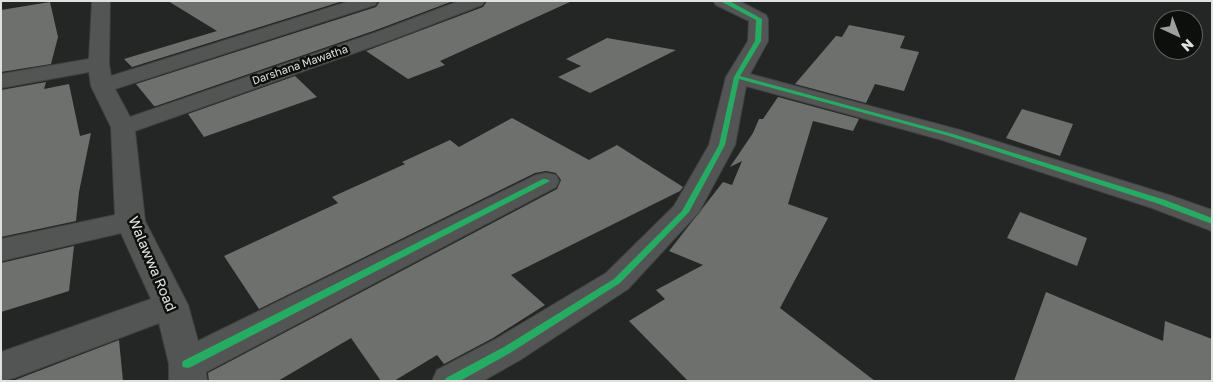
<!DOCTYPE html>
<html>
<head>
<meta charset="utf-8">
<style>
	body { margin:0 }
	#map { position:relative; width:1213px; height:382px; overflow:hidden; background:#232624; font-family:"Golos Text",sans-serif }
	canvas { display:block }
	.frame { position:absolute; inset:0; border:2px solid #dee2df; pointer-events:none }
	.north { position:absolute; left:1153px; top:10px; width:50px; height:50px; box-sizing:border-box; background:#0d0f0d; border:1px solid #616361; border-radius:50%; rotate:137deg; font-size:14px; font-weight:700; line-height:20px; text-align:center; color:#dee2df }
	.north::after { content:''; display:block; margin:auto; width:18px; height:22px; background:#9da09e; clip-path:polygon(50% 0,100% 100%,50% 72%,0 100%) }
</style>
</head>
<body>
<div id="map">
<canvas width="1213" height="382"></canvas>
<div class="frame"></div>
<div class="north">N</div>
</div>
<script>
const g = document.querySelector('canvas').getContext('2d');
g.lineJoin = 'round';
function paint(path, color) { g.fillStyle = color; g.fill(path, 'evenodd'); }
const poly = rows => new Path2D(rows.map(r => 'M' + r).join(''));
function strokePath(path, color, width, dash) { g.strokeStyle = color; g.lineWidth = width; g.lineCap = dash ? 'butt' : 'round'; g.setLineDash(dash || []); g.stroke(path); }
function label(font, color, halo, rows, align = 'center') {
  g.font = font + ' "Golos Text",sans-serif'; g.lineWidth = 5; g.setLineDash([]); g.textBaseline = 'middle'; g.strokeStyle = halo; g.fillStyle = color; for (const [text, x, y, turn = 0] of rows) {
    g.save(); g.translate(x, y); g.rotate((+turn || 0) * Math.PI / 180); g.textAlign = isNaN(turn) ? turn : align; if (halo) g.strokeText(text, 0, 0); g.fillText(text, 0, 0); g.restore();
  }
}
const building = poly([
	[168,1,343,1,132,67,124,59,217,31],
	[380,1,453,1,376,30,156,106,154,106,136,84,376,7],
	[487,1,572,1,440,61,445,65,408,79,366,51,483,7],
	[50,2,58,37,51,64,1,72,1,10],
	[849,25,905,36,900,48,919,52,904,91,875,84,866,103,795,84,836,36,842,37],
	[607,38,676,50,590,93,558,77,581,66,566,59],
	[295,76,317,97,204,137,188,114],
	[46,82,44,89,69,84,80,136,91,133,79,192,76,221,1,237,1,90],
	[778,97,859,119,853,131,813,121,788,204,828,218,780,308,875,381,688,381,629,321,665,299,656,290,703,265,669,251,723,182,732,185,742,161,730,167,753,133,759,119,763,119],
	[1022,109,1073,124,1060,156,1006,138],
	[512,118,589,160,617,145,683,187,680,191,511,275,545,305,493,338,444,364,437,355,394,381,381,381,351,338,278,381,209,381,208,373,557,189,561,180,556,173,546,171,535,173,259,309,224,256,338,203,332,197,405,164,402,162,450,140,459,147],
	[1020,212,1087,238,1077,266,1007,238],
	[74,246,69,291,1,312,1,263],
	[1046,292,1163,341,1165,321,1212,339,1212,381,1014,381],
	[119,340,123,381,10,381,15,380]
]);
const street = poly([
	[92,1,110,1,109,64,111,76,350,1,378,1,375,5,115,89,130,117,377,32,459,1,485,1,482,5,391,40,135,131,145,221,188,305,198,341,536,175,546,173,556,175,559,181,556,187,206,372,207,381,169,381,169,364,159,323,14,378,1,381,1,352,151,299,121,233,1,261,1,239,115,215,111,127,91,86,89,72,1,88,1,74,89,59,92,1],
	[713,1,739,1,766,15,768,19,768,41,750,74,960,130,1172,196,1212,210,1212,231,1152,208,942,140,746,86,735,145,699,212,628,289,520,360,483,381,432,381,437,370,494,340,606,273,674,206,709,145,726,77,748,41,749,21,716,5,713,1]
]);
const cycleway = poly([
	[720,1,728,1,733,3,762,19,761,41,740,76,953,134,1165,200,1212,218,1212,224,1159,204,949,136,739,79,725,145,689,212,620,283,510,353,460,381,445,381,446,378,504,347,614,279,682,211,719,145,734,77,755,41,756,20,720,1],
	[543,179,546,179,550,181,191,367,187,368,183,367,182,364,183,361,543,179]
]);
const farStreetnames = [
	["Darshana Mawatha",300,65,-19]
];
const streetNames = [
	["Walawwa Road",152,264,67]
];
paint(building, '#6e706e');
strokePath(street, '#3f413f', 2);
paint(street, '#535554');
paint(cycleway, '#26ab63');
label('11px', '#dee2df', '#0d0f0d', farStreetnames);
label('14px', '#dee2df', '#0d0f0d', streetNames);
</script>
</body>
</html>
